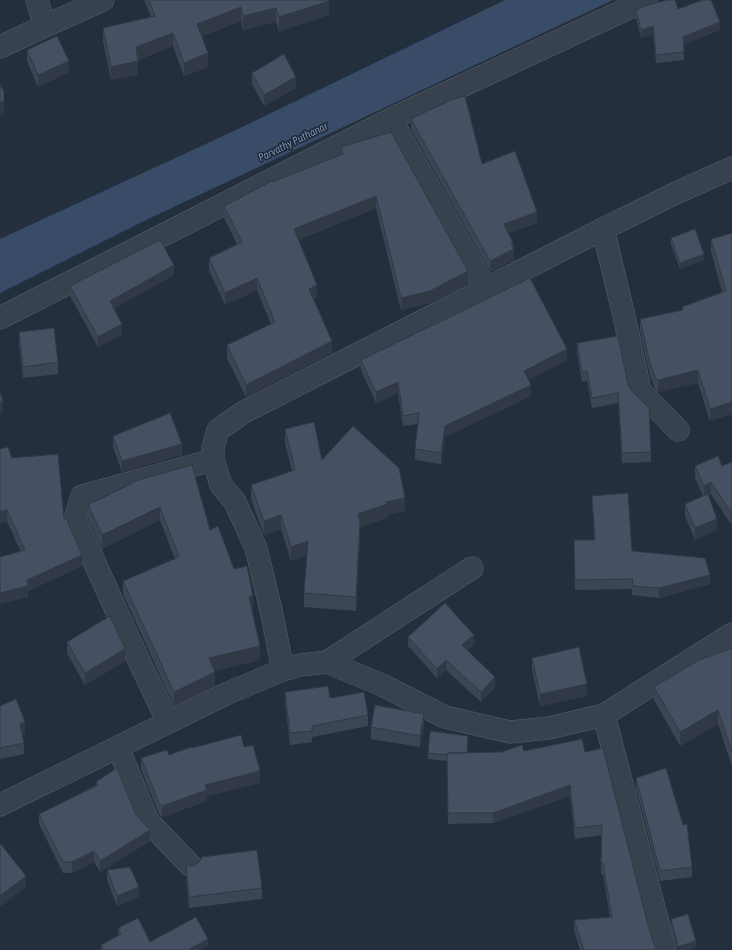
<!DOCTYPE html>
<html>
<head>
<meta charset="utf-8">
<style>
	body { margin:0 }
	canvas { display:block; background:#242f3e }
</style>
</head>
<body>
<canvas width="732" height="950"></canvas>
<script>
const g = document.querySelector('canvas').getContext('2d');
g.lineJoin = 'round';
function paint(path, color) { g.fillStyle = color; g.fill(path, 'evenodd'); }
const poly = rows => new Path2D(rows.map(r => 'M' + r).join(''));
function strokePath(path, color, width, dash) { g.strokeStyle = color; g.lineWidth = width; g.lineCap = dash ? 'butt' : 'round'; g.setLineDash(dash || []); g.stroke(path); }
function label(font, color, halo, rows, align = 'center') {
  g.font = font + ' "Asap Condensed",sans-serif'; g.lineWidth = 3; g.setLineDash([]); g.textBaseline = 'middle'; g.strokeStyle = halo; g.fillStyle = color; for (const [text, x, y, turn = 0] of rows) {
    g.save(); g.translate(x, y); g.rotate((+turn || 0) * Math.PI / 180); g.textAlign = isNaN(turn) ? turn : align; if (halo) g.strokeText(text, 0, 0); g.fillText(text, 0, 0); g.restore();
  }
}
const water = poly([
	[505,0,613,0,146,220,0,293,0,239,236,130]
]);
const street = poly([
	[37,0,45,26],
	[0,47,45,26,103,0],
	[391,119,486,290],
	[603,229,625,320,640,391,678,430],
	[0,318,391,119,646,0],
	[327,662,472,568],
	[283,670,271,610,256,548,235,502,221,485,213,460,213,447,218,430,244,412,603,229,676,193,732,168],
	[604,715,665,950],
	[168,722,139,661,75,519,82,496,213,460],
	[118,747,148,821,190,865],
	[0,805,228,693,283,670,300,665,327,662,382,685,445,717,510,732,549,728,604,715,732,634]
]);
const wall = poly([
	[144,0,329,0,329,15,279,31,276,22,243,30,241,21,202,36,208,67,184,76,173,46,138,60,138,75,111,80,103,41,103,28,151,17],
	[678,9,720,30,683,44,684,60,656,63,653,34,641,38,636,18,636,10],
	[27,50,69,72,38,87,27,61],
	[252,73,296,88,264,106,252,84],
	[411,119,482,164,537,223,508,233,513,247,514,260,490,272,411,129],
	[341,147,468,284,430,303,401,310,376,208,298,240,317,298,314,299,332,353,246,397,227,358,227,345,271,324,257,290,225,305,209,270,209,258,237,244,224,218,224,206,272,182,341,155],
	[732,233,732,414,710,421,698,383,658,392,655,389,650,376,640,331,640,319,682,310,682,307,722,292,711,251,711,239],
	[671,238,704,260,680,269,671,244],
	[174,275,114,308,122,334,98,347,70,296,70,286],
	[19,332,58,362,58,374,23,378,19,344],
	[577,343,628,384,651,452,651,462,622,463,618,403,592,408,587,381,582,382,577,353],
	[361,360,567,360,528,380,531,396,445,437,441,464,415,460,415,449,418,424,403,426,398,393,376,403,361,370],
	[285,429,322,460,405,511,387,515,387,518,360,527,360,536,356,611,304,607,304,593,307,555,291,561,281,529,264,535,251,499,251,485,292,471,285,443],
	[113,436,182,455,122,472,113,447],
	[0,449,12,458,64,519,82,566,28,591,28,597,0,604,0,557,21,552,7,521,0,523],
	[732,462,731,524,711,494,708,496,717,530,695,540,685,516,685,504,703,496,695,478,695,466,722,466],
	[131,482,210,530,234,569,253,610,252,610,260,660,214,671,215,686,174,706,123,594,123,581,175,559,160,520,102,549,88,518,88,505,131,484],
	[592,496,632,551,710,584,659,598,632,595,632,589,575,590,574,540,594,540],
	[408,637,474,644,468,650,495,687,481,702,446,670,437,678,408,646],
	[67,642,125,661,85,685,67,653],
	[732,648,732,766,718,724,680,746,654,700,654,687],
	[532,658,587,696,540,706,532,669],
	[285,692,330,698,368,715,368,726,312,737,312,742,290,745,285,703],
	[0,706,25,733,22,735,24,743,24,754,0,759],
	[424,725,420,747,371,739,371,727],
	[468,741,467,753,502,752,524,751,585,752,647,921,653,942,656,950,580,950,574,930,574,920,610,917,603,874,601,874,602,835,575,839,570,796,493,823,448,824,447,761,428,759,428,753],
	[244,747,260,783,207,796,207,801,162,817,159,814,141,769,141,758,169,755,192,748],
	[636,778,692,867,692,877,660,881,636,788],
	[96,782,136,815,150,841,100,872,94,862,72,873,63,873,39,824,39,814,96,785],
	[186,865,262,888,262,899,189,908,186,877],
	[107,870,139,897,117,906,107,880],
	[671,919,696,947,686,950,677,950,677,947,671,925],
	[118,928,150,942,208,945,198,950,101,950,101,945,119,935,118,933]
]);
const shadedWall = poly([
	[329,1,329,15,279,31,279,17],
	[241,7,241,21,197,37,197,24],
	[276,8,276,22,243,30,243,16],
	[720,22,720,30,683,45,683,37],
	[653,26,653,34,641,38,641,30],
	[173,33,173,46,136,61,136,47],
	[208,53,208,67,184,76,184,63],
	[69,61,69,72,38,87,38,75],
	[138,61,138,75,111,80,111,67],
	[296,77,296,88,264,106,264,95],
	[4,100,4,114,0,116,0,103],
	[376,196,376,208,294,241,294,229],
	[537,212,537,223,504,235,504,224],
	[511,243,513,243,513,250,514,249,514,260,490,272,490,261],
	[704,254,704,260,680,269,680,263],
	[174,265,174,275,110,311,110,301],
	[468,271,468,284,430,303,401,310,401,298],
	[257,278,257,290,225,305,225,293],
	[317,285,317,298,309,301,309,289],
	[122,324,122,334,98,347,98,337],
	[332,341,332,353,246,397,246,385],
	[567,349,567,360,524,382,524,371],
	[698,370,698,383,658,392,658,380],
	[398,382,398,393,376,403,376,392],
	[531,385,531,396,445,437,441,464,441,453,445,426],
	[3,401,3,412,0,413,0,402],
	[732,402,732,414,710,421,710,409],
	[182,444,182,455,122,472,122,461],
	[711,482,711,494,704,498,704,486],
	[405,498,405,511,387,515,387,518,360,527,360,536,356,611,358,514,386,502],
	[160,507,160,520,102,549,102,535],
	[7,510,7,521,0,523,0,512],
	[731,512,732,512,732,524,731,524],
	[281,515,281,529,264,535,264,521],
	[717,519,717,530,695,540,695,528],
	[308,541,308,555,291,561,291,547],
	[82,555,82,566,28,591,28,597,0,604,0,593],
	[710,575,710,584,659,598,659,588],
	[253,596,253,610,249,610,249,597],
	[474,635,474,644,462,655,462,645],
	[260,646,260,660,209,672,209,658],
	[125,649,125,661,85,685,85,673],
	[446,660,446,670,437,678,437,669],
	[215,672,215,686,174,706,174,692],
	[495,677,495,687,481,702,481,692],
	[587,684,587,696,540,706,540,694],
	[718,710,718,724,680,746,680,732],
	[424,714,424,725,420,747,420,736],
	[25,722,25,733,20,735,20,724],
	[260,771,260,783,207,796,207,801,162,817,162,806,205,785],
	[570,785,570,796,493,823,493,813],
	[150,830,150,841,100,872,100,861],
	[94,851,94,862,72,873,72,862],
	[26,876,26,887,0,907,0,896],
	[139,887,139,897,117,906,117,896],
	[208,939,208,945,198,950,188,950],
	[696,941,696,947,686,950,677,950,677,947]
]);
const building = poly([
	[149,0,329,0,329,1,279,17,276,8,243,16,241,7,197,24,208,53,184,63,173,33,136,47,138,61,111,67,103,28,155,16,149,0],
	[667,0,675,0,678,9,703,0,711,0,720,22,683,37,684,52,656,55,653,26,641,30,636,10,648,5,667,0],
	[57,36,69,61,38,75,27,50,57,36],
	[284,54,296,77,264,95,252,73,284,54],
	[0,84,4,92,4,100,0,103,0,84],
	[465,96,482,164,515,151,537,212,504,224,513,243,511,243,514,249,490,261,411,119,451,100,465,96],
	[391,132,468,271,430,291,401,298,376,196,294,229,317,285,309,289,332,341,246,385,227,345,275,322,257,278,225,293,209,258,242,242,224,206,272,181,272,182,343,154,341,147,391,132],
	[695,229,704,254,680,263,671,238,695,229],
	[732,233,732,402,710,409,698,370,658,380,655,377,650,364,640,319,683,310,682,307,726,291,711,239,732,233],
	[160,240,174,265,110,301,122,324,98,337,70,286,160,240],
	[530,278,567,349,524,371,531,385,445,426,441,453,415,449,419,413,403,416,398,382,376,392,361,360,530,278],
	[54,328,58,362,23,367,19,332,54,328],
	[618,336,628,384,631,390,649,408,651,452,622,453,618,393,592,398,587,371,582,372,577,343,618,336],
	[0,391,3,401,0,402,0,391],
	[170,413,182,444,122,461,113,436,170,413],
	[314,422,322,460,353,426,399,468,405,498,386,502,387,504,358,514,360,523,356,597,304,593,308,541,291,547,281,515,264,521,251,485,295,470,285,429,314,422],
	[8,447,12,458,58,454,64,519,66,518,82,555,27,580,28,586,0,593,0,557,25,550,7,510,0,512,0,449,8,447],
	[718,456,722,466,732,462,732,512,731,512,711,482,704,486,695,466,718,456],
	[192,465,210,530,218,526,234,569,247,566,253,596,249,597,260,646,209,658,215,672,174,692,123,581,179,557,160,507,102,535,88,505,131,484,131,482,192,465],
	[628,493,632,551,705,558,710,575,659,588,632,586,633,579,575,580,574,540,595,540,592,496,628,493],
	[708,494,717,519,695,528,685,504,708,494],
	[445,603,474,635,462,645,495,677,481,692,446,660,437,669,408,637,445,603],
	[110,616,125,649,85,673,67,642,110,616],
	[579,647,587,684,540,694,532,658,579,647],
	[732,648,732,752,718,710,680,732,654,687,699,660,732,648],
	[328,686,330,698,364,692,368,715,312,726,312,731,290,733,285,692,328,686],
	[16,699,25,722,20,724,24,743,0,748,0,706,16,699],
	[375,705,424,714,420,736,371,727,375,705],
	[430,731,468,736,467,753,447,753,447,755,428,753,430,731],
	[241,735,244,747,253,745,260,771,205,785,207,790,162,806,159,803,141,758,167,750,169,755,191,747,192,748,241,735],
	[582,739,585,752,603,748,647,921,653,942,656,948,652,950,584,950,574,920,612,917,603,863,601,863,602,825,575,828,570,785,493,813,448,813,447,753,502,752,522,745,524,751,582,739],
	[117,768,136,815,150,830,100,861,94,851,72,862,63,862,39,814,98,785,96,782,117,768],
	[666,768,683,825,687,824,692,867,660,871,636,778,666,768],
	[0,843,26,876,0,896,0,843],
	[257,850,262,888,189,897,186,865,193,866,199,862,202,857,257,850],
	[130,867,139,887,117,896,107,870,130,867],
	[688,914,696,941,677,947,677,941,671,919,688,914],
	[196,917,208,939,188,950,104,950,101,945,121,934,118,928,138,918,150,942,196,917]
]);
const waterNames = [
	["Parvathy Puthanar",293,142,-26]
];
paint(water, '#394c67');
strokePath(street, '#565f6c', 23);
strokePath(street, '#38414e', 22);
paint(wall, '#3b4654');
paint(shadedWall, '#303945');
paint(building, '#455162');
strokePath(building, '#303945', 1);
label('italic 11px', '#7c92b1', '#1d2633', waterNames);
</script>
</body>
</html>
